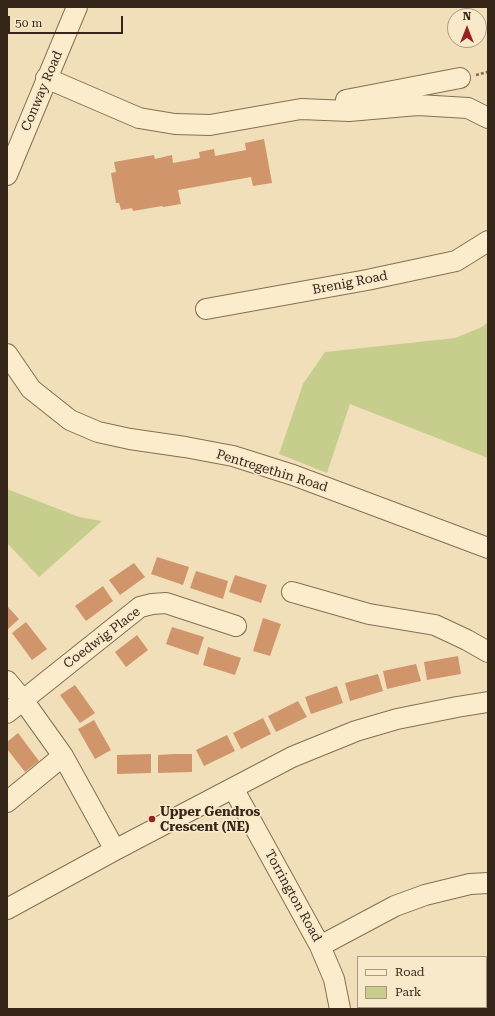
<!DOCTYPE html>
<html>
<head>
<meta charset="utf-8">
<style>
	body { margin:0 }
	#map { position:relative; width:495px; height:1016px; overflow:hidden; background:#f0dfb9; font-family:"Roboto Serif",serif }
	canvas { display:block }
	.frame { position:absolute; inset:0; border:8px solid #352619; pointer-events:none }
	.legend { position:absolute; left:357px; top:956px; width:130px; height:52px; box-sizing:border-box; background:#f7e9c9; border:1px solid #a99b83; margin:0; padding:5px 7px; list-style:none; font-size:12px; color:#352619 }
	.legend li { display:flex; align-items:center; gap:8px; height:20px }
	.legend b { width:20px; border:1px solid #a99b83 }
	.north { position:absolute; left:447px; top:8px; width:40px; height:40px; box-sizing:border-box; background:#f7e9c9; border:1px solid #a99b83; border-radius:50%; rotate:0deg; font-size:11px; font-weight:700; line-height:16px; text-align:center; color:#352619 }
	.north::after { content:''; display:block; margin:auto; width:14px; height:18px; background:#9a2022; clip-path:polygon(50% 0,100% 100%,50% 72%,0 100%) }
	.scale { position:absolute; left:8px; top:16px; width:115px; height:18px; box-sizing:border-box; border:2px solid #352619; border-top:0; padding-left:5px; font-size:12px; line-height:14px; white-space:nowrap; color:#352619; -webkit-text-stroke:3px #f7e9c9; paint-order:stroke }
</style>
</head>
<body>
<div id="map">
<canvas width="495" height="1016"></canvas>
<div class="frame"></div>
<ul class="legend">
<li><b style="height:5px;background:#fbedcc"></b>Road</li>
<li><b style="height:11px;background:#c7ce8d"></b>Park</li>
</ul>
<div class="north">N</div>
<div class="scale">50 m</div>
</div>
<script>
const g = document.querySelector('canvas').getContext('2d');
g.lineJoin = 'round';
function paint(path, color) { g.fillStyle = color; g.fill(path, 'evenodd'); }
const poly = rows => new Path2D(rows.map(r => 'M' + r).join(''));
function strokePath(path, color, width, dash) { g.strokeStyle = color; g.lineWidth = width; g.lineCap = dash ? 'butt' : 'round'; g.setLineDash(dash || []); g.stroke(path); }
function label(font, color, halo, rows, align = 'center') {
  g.font = font + ' "Roboto Serif",serif'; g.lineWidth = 3.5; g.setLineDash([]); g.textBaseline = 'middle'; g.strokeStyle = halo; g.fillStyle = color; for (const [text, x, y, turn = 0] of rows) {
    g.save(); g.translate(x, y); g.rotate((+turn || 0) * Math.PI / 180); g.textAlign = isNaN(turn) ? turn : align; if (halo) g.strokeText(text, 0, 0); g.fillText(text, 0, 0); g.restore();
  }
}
const green = poly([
	[488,322,488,458,350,404,327,473,279,454,303,384,325,352,455,338,482,327],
	[7,489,79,517,102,521,39,577,7,543]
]);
const building = poly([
	[264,139,272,183,253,186,251,177,178,190,181,204,163,207,162,206,133,211,132,208,121,210,119,203,116,203,111,173,116,172,114,162,154,155,155,159,172,155,173,163,200,158,199,152,214,149,215,156,246,150,245,143],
	[157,557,189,567,183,585,151,574],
	[134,563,145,577,120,595,109,580],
	[196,571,228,581,223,599,190,588],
	[235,575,267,585,261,603,229,592],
	[103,586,113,601,86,621,75,606],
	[7,606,19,619,7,630],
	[263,618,281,624,270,656,253,651],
	[26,622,47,649,32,660,12,633],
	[172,627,204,637,198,655,166,644],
	[137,635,148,650,126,667,115,652],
	[208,647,241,658,235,675,203,665],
	[458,656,461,674,427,680,424,662],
	[416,664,421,681,387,689,383,671],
	[378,674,383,691,350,701,345,683],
	[75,685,95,713,80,723,60,695],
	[337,686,343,703,311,714,305,697],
	[298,701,307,717,276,732,268,716],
	[263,718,271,734,241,749,233,733],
	[94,720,111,750,95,759,78,729],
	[18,733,39,761,25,772,7,749,7,742],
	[227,735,235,751,204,766,196,750],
	[151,754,151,773,117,774,117,755],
	[174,754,192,754,192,772,158,773,158,755]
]);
const path = poly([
	[476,75,488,72]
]);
const minor = poly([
	[46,78,139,118,175,124,210,125,301,109,349,111,418,105,468,108,488,118],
	[346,100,460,78],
	[7,175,77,7],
	[206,309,367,280,456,261,488,241],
	[7,354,31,389,70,420,98,432,130,439,185,447,233,456,293,475,488,548],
	[292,592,369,614,435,625,467,640,488,652],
	[7,681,23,700,63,756,115,850],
	[7,713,140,607,152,604,166,603,236,626],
	[233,788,320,946,334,979,340,1009],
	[7,802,63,756],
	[7,909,115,850,292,757,356,731,397,719,457,707,488,702],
	[320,946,395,906,425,895,470,884,488,883]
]);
const markers = [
	[152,819,4,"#9a2022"]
];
const streetNames = [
	["Conway Road",42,91,-67],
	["Brenig Road",350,283,-11],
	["Pentregethin Road",272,471,17],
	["Coedwig Place",102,638,-37],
	["Torrington Road",293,896,61]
];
const poiNames = [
	["Upper Gendros",160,812],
	["Crescent (NE)",160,827]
];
paint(green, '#c7ce8d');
paint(building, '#d1956c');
strokePath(minor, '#876e53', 22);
strokePath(path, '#876e53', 2.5, [3, 2]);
strokePath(minor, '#fbedcc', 20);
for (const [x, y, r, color] of markers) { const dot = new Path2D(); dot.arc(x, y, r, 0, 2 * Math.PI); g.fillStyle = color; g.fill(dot); strokePath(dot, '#f7e9c9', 1.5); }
label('13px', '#352619', '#f7e9c9', streetNames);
label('bold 13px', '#352619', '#f7e9c9', poiNames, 'left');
</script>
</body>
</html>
